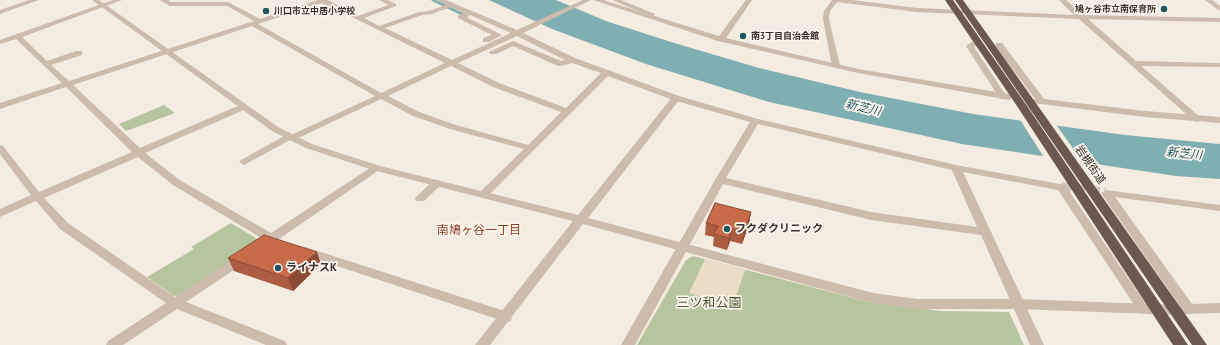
<!DOCTYPE html>
<html>
<head>
<meta charset="utf-8">
<style>
	body { margin:0 }
	canvas { display:block; background:#f4ebe1 }
</style>
</head>
<body>
<canvas width="1220" height="345"></canvas>
<script>
const g = document.querySelector('canvas').getContext('2d');
g.lineJoin = 'round';
function paint(path, color) { g.fillStyle = color; g.fill(path, 'evenodd'); }
const poly = rows => new Path2D(rows.map(r => 'M' + r).join(''));
function strokePath(path, color, width, dash) { g.strokeStyle = color; g.lineWidth = width; g.lineCap = dash ? 'butt' : 'round'; g.setLineDash(dash || []); g.stroke(path); }
function label(font, color, halo, rows, align = 'center') {
  g.font = font + ' "PT Sans","Noto Sans JP",sans-serif'; g.lineWidth = 3.5; g.setLineDash([]); g.textBaseline = 'middle'; g.strokeStyle = halo; g.fillStyle = color; for (const [text, x, y, turn = 0] of rows) {
    g.save(); g.translate(x, y); g.rotate((+turn || 0) * Math.PI / 180); g.textAlign = isNaN(turn) ? turn : align; if (halo) g.strokeText(text, 0, 0); g.fillText(text, 0, 0); g.restore();
  }
}
const green = poly([
	[164,105,175,113,126,131,119,124],
	[231,223,259,240,259,243,181,295,174,296,147,277,194,249,191,247],
	[693,256,869,302,940,311,1009,312,1024,345,637,345,686,260]
]);
const plaza = poly([
	[705,259,745,270,733,306,689,293]
]);
const water = poly([
	[489,0,556,0,606,21,671,42,759,68,860,92,973,114,1125,135,1220,144,1220,179,1176,176,962,144,769,102,646,64,552,29]
]);
const pier = poly([
	[1019,118,1055,123,1084,164,1045,159]
]);
const stream = poly([
	[433,0,466,16]
]);
const minorTunnel = poly([
	[1061,187,1106,193]
]);
const minor = poly([
	[113,0,122,0,22,37,47,61,76,51,82,51,82,55,51,65,69,81,254,21,227,6,170,6,160,0,168,0,171,2,228,2,260,19,318,0,328,0,358,16,388,5,379,0,388,0,396,4,396,6,364,18,379,26,419,12,429,11,446,5,438,0,446,0,517,30,583,0,591,0,523,33,575,58,679,96,758,119,956,165,1065,185,1149,309,1147,312,1143,314,1139,312,1058,190,963,172,1044,345,1030,345,981,235,871,220,723,184,635,345,621,345,715,180,750,122,673,100,608,76,488,196,484,197,480,196,479,194,480,192,524,149,450,129,413,116,381,99,294,140,290,140,244,165,239,162,241,160,286,135,291,135,375,96,252,26,73,85,140,148,240,105,246,105,247,107,246,109,145,153,181,181,271,233,373,166,381,166,382,168,279,239,281,241,279,244,266,246,262,245,260,242,263,239,173,185,138,157,44,198,68,223,175,297,239,255,243,254,247,255,249,258,247,261,186,302,285,341,287,345,266,345,177,309,123,345,106,345,108,341,166,303,60,229,36,201,0,217,0,209,31,195,0,154,0,145,3,146,39,192,132,152,66,87,0,109,0,103,62,83,16,39,0,44,0,40,113,0],
	[322,3,356,19,445,63,381,93,258,24,322,3],
	[451,7,464,13,458,16,458,18,492,35,483,38,483,42,489,42,502,35,466,17,470,15,511,33,452,60,385,28,422,15,432,14,451,7],
	[517,36,565,60,561,61,513,41,489,52,490,54,496,54,513,46,558,66,561,66,572,63,601,73,566,108,499,83,458,63,517,36],
	[451,66,493,87,561,112,528,145,456,125,419,112,388,96,451,66],
	[758,124,952,170,977,227,871,212,726,178,758,124],
	[612,0,621,0,655,14,652,18,648,18,648,15,612,0],
	[832,0,852,0,917,8,1074,15,1059,0,1066,0,1083,15,1220,18,1220,22,1088,19,1136,61,1220,63,1220,67,1141,66,1200,117,1201,119,1197,122,1194,121,1079,19,917,12,837,2,830,11,829,19,840,66,836,68,832,66,823,19,824,11,832,0],
	[975,40,978,40,982,42,974,47,1007,97,1006,99,1000,99,966,46,975,40],
	[996,43,1002,43,1045,100,1046,102,1045,104,1039,104,996,47,996,43],
	[437,180,441,181,442,183,441,185,424,201,416,201,415,199,416,197,433,181,437,180],
	[1106,190,1220,205,1220,211,1115,197,1192,304,1220,303,1220,313,1184,314,1180,312,1178,309,1180,306,1101,193,1106,190],
	[305,247,511,313,512,317,511,321,506,322,301,254,299,251,301,248,305,247]
]);
const tertiary = poly([
	[29,0,39,0,0,14,0,10,29,0],
	[92,0,99,0,278,127,312,144,380,166,578,215,673,96,676,95,680,98,679,100,588,218,873,293,917,299,1019,299,1176,305,1180,307,1182,310,1180,313,1176,315,1019,309,917,309,873,303,583,224,490,345,475,345,573,221,373,170,306,148,272,131,92,0],
	[593,0,603,0,719,36,746,0,752,0,726,38,858,69,1009,94,1013,97,1009,100,858,73,718,41,593,0],
	[1205,0,1212,0,1220,6,1220,11,1205,0],
	[1036,98,1145,111,1220,117,1220,123,1145,117,1033,103,1032,101,1036,98]
]);
const trunk = poly([
	[945,0,953,0,1027,106,1188,345,1173,345,1017,106,945,0],
	[955,0,963,0,1207,345,1192,345,955,0]
]);
const wall = poly([
	[751,212,749,224,742,244,730,241,727,250,713,246,714,237,705,235,706,223],
	[228,258,321,264,293,291,234,271]
]);
const shadedWall = poly([
	[751,212,749,224,742,244,744,232],
	[732,229,730,241,727,250,729,238],
	[317,252,321,264,293,291,288,278]
]);
const building = poly([
	[715,203,751,212,744,232,732,229,729,238,714,234,718,226,706,223,715,203],
	[264,235,317,252,288,278,228,258,264,235]
]);
const markers = [
	[1164,9,4,"#1f585e"],
	[266,11,4,"#1f585e"],
	[743,36,4,"#1f585e"],
	[727,229,4,"#1f585e"],
	[278,268,4,"#1f585e"]
];
const farPoinames = [
	["鳩ヶ谷市立南保育所",1156,9,"right"],
	["川口市立中居小学校",274,11],
	["南3丁目自治会館",751,36]
];
const streetNames = [
	["岩槻街道",1090,165,55]
];
const poiNames = [
	["フクダクリニック",735,229],
	["ライナスK",286,268]
];
const waterNames = [
	["新芝川",863,108,13],
	["新芝川",1184,154,5]
];
const neighbourhoodNames = [
	["南鳩ヶ谷一丁目",479,231]
];
const nearParknames = [
	["三ツ和公園",709,303]
];
paint(green, '#b7c4a0');
paint(plaza, '#ecddc8');
paint(water, '#7fafb2');
paint(pier, '#f4ebe1');
strokePath(stream, '#7fafb2', 3);
strokePath(minorTunnel, '#cfc6bd', 10, [10, 4.5]);
paint(minor, '#cdbbac');
paint(tertiary, '#cdbbac');
paint(trunk, '#6c584f');
paint(wall, '#ac5c40');
paint(shadedWall, '#8c4b34');
paint(building, '#c86b4b');
strokePath(building, '#8c4b34', 1);
for (const [x, y, r, color] of markers) { const dot = new Path2D(); dot.arc(x, y, r, 0, 2 * Math.PI); g.fillStyle = color; g.fill(dot); strokePath(dot, '#fbf5ee', 1.5); }
label('bold 9px', '#3b302b', '#fbf5ee', farPoinames, 'left');
label('11px', '#3b302b', '#fbf5ee', streetNames);
label('bold 11px', '#3b302b', '#fbf5ee', poiNames, 'left');
label('italic 12px', '#1f585e', '#fbf5ee', waterNames);
label('12px', '#8b3d22', '#fbf5ee', neighbourhoodNames);
label('13px', '#495a2e', '#fbf5ee', nearParknames);
</script>
</body>
</html>
